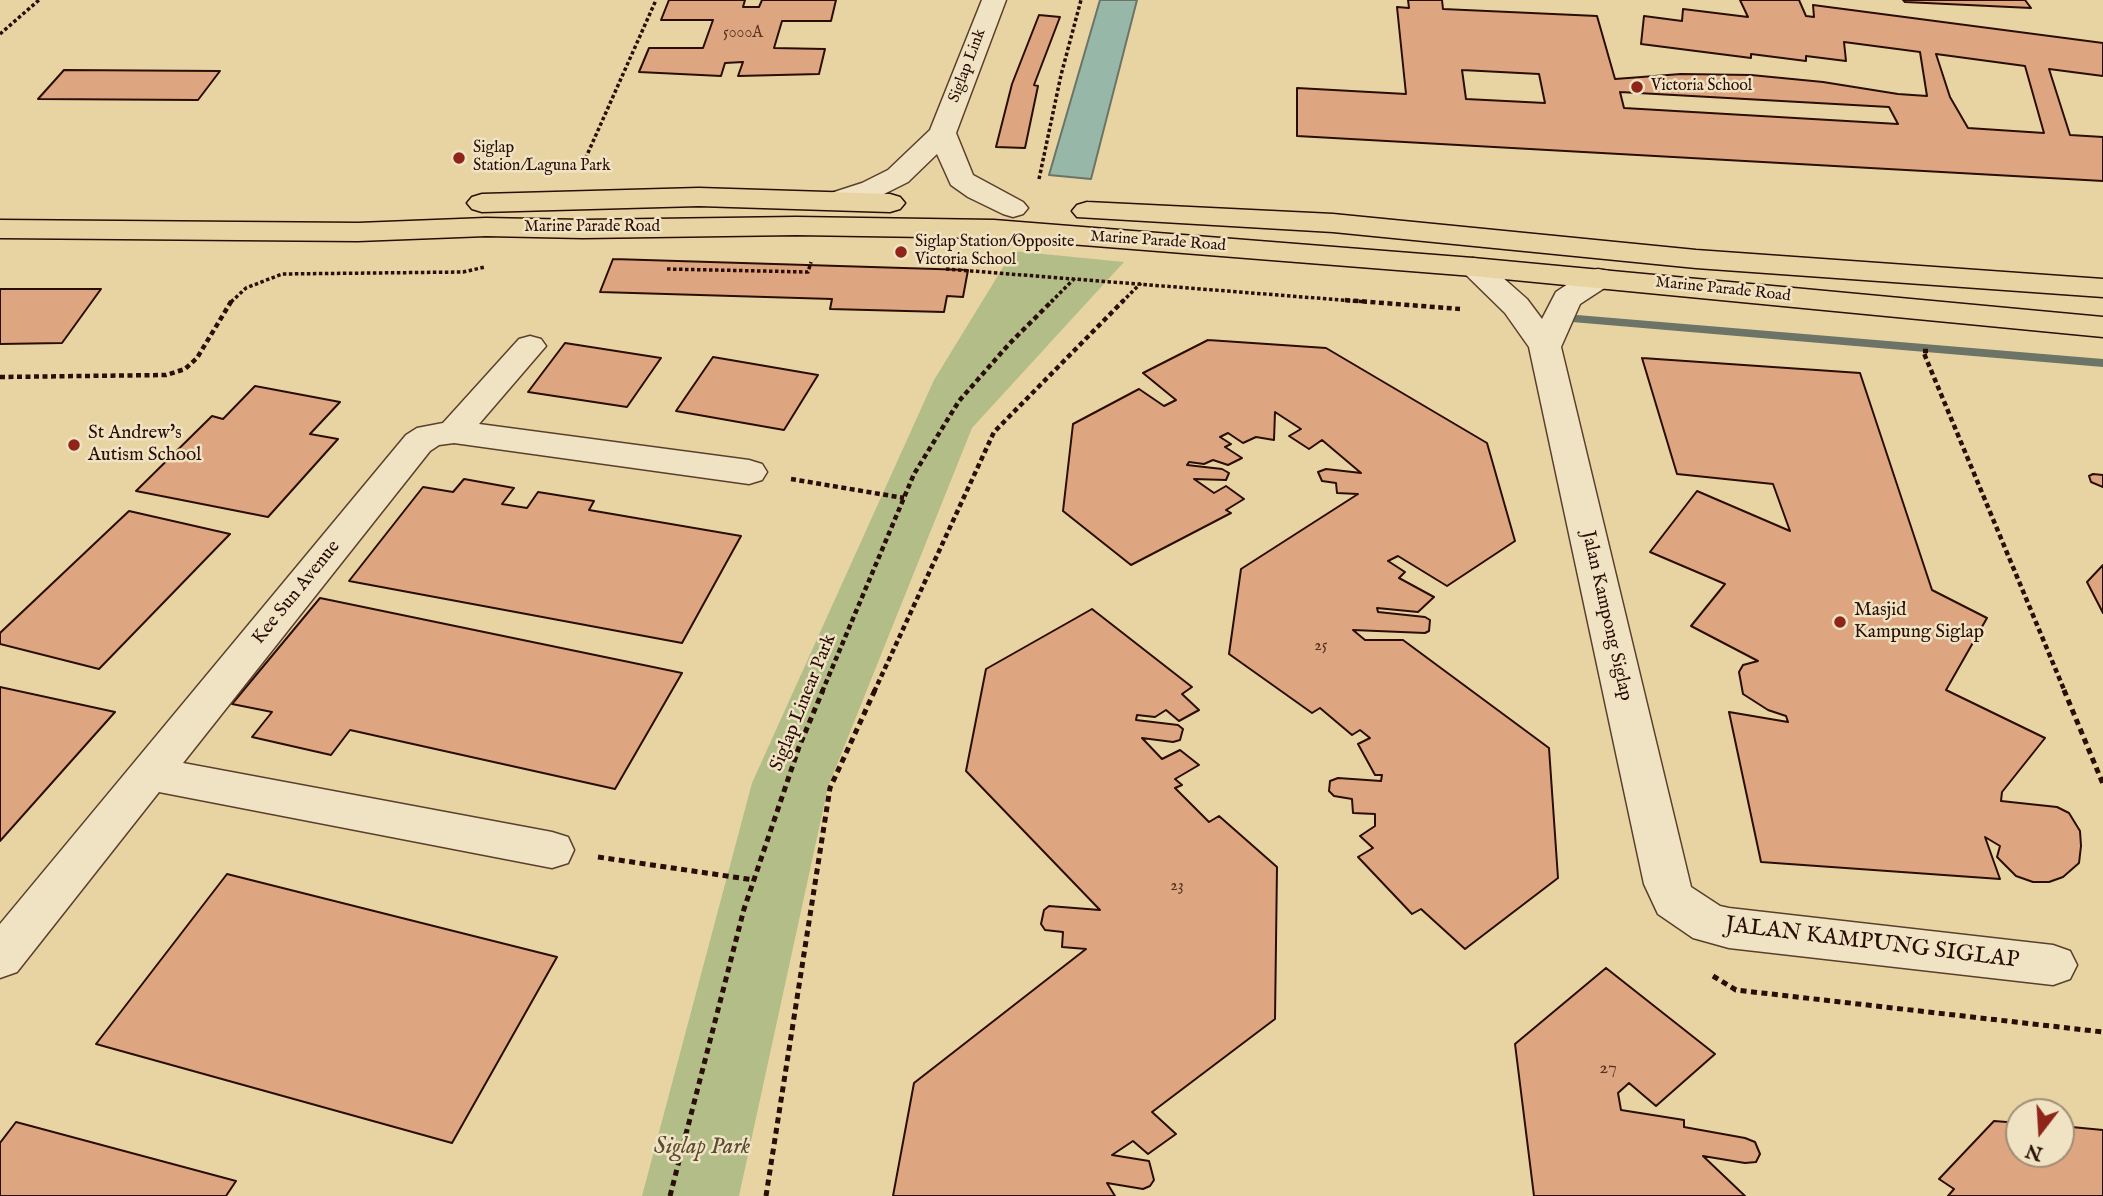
<!DOCTYPE html>
<html>
<head>
<meta charset="utf-8">
<style>
	body { margin:0 }
	#map { position:relative; width:2103px; height:1196px; overflow:hidden; background:#e8d4a3; font-family:"IM FELL English",serif }
	canvas { display:block }
	.north { position:absolute; left:2005px; top:1098px; width:70px; height:70px; box-sizing:border-box; background:#f0e3c3; border:2px solid #a18d77; border-radius:50%; rotate:197deg; font-size:19px; font-weight:700; line-height:28px; text-align:center; color:#2a0d04 }
	.north::after { content:''; display:block; margin:auto; width:24px; height:32px; background:#8f2418; clip-path:polygon(50% 0,100% 100%,50% 72%,0 100%) }
</style>
</head>
<body>
<div id="map">
<canvas width="2103" height="1196"></canvas>
<div class="north">N</div>
</div>
<script>
const g = document.querySelector('canvas').getContext('2d');
g.lineJoin = 'round';
function paint(path, color) { g.fillStyle = color; g.fill(path, 'evenodd'); }
const poly = rows => new Path2D(rows.map(r => 'M' + r).join(''));
function strokePath(path, color, width, dash) { g.strokeStyle = color; g.lineWidth = width; g.lineCap = dash ? 'butt' : 'round'; g.setLineDash(dash || []); g.stroke(path); }
function label(font, color, halo, rows, align = 'center') {
  g.font = font + ' "IM FELL English",serif'; g.lineWidth = 5; g.setLineDash([]); g.textBaseline = 'middle'; g.strokeStyle = halo; g.fillStyle = color; for (const [text, x, y, turn = 0] of rows) {
    g.save(); g.translate(x, y); g.rotate((+turn || 0) * Math.PI / 180); g.textAlign = isNaN(turn) ? turn : align; if (halo) g.strokeText(text, 0, 0); g.fillText(text, 0, 0); g.restore();
  }
}
const green = poly([
	[1013,251,1124,262,972,428,828,787,739,1196,642,1196,752,783,934,380]
]);
const water = poly([
	[1100,0,1137,0,1091,179,1049,175,1100,0]
]);
const stream = poly([
	[1577,315,2103,359,2103,367,1572,322,1570,319,1577,315]
]);
const building = poly([
	[669,0,745,0,743,7,759,7,762,0,836,0,831,21,782,21,774,48,825,49,819,74,738,76,743,62,725,63,721,76,639,72,649,48,703,48,713,20,661,20,669,0],
	[1408,0,1442,0,1443,9,1597,16,1615,79,1681,74,1751,75,1823,82,1898,94,1927,96,1920,52,1844,42,1846,61,1806,56,1806,61,1751,54,1751,58,1641,44,1644,16,1682,21,1683,9,1748,17,1740,0,1799,0,1806,16,1814,17,1813,5,2103,43,2103,76,2049,69,2070,135,2103,137,2103,181,1297,136,1297,88,1406,94,1397,7,1409,8,1408,0],
	[1936,54,2025,66,2044,133,1968,128,1950,97,1936,54],
	[1462,70,1539,74,1545,103,1466,99,1462,70],
	[1620,92,1889,107,1898,124,1624,108,1620,92],
	[1903,0,2025,0,2031,8,1905,2,1903,0],
	[1039,15,1060,17,1034,85,1038,86,1025,148,996,147,1012,84,1039,15],
	[64,70,220,71,198,100,38,99,64,70],
	[613,259,968,270,963,297,947,296,944,312,830,309,832,299,600,292,613,259],
	[0,289,101,289,62,343,0,344,0,289],
	[1208,340,1326,348,1487,443,1515,541,1447,586,1398,556,1388,561,1405,572,1399,578,1434,597,1418,612,1377,608,1378,612,1425,617,1430,620,1429,631,1425,633,1353,630,1365,640,1403,640,1549,748,1558,878,1465,949,1421,909,1412,914,1358,857,1373,848,1360,836,1375,826,1375,814,1353,813,1352,799,1334,796,1329,791,1330,781,1338,778,1381,781,1382,775,1375,775,1358,744,1370,738,1360,730,1352,735,1320,708,1312,713,1229,654,1241,569,1358,494,1337,493,1336,483,1322,481,1318,472,1326,469,1361,473,1322,440,1309,449,1289,436,1301,429,1275,412,1274,440,1256,437,1243,443,1228,433,1220,437,1231,444,1225,447,1242,458,1228,465,1213,460,1204,464,1189,462,1187,465,1222,469,1229,473,1226,480,1194,479,1214,493,1226,486,1244,499,1226,510,1231,513,1131,565,1063,511,1073,424,1139,389,1164,406,1176,400,1143,373,1208,340],
	[565,343,661,358,627,407,528,392,565,343],
	[713,357,818,375,784,430,676,411,713,357],
	[1642,358,1860,373,1932,590,1987,618,1946,690,2045,738,2002,792,2001,801,2057,807,2069,813,2080,831,2081,846,2079,863,2063,877,2049,882,2033,882,2016,876,1997,857,2000,846,1985,837,2000,879,1761,862,1729,712,1788,722,1786,716,1768,710,1743,694,1739,672,1743,665,1758,661,1691,626,1725,584,1650,552,1697,491,1790,531,1773,484,1677,474,1642,358],
	[255,386,340,402,310,434,338,439,268,517,136,491,212,416,223,419,255,386],
	[2093,474,2103,475,2103,487,2091,482,2089,476,2093,474],
	[464,479,514,488,502,504,527,508,538,492,594,501,589,510,741,536,682,643,349,581,423,487,453,492,464,479],
	[129,511,230,534,99,669,0,644,0,633,129,511],
	[2103,565,2103,613,2087,582,2103,565],
	[320,598,682,673,615,789,350,730,331,755,252,737,272,712,232,704,320,598],
	[1092,609,1192,687,1182,694,1199,710,1179,721,1166,710,1155,717,1137,715,1136,720,1178,725,1183,729,1180,740,1173,742,1142,738,1162,759,1180,750,1199,765,1175,779,1182,785,1175,788,1209,822,1219,816,1277,867,1275,1019,1152,1112,1176,1134,1148,1154,1133,1141,1112,1155,1149,1161,1154,1180,1150,1186,1143,1189,1107,1183,1115,1196,893,1196,914,1083,1086,949,1062,947,1063,932,1045,930,1041,924,1044,910,1049,906,1100,910,966,771,986,669,1092,609],
	[0,687,115,712,0,841,0,687],
	[227,874,557,957,452,1143,96,1044,227,874],
	[1606,968,1715,1054,1656,1106,1629,1083,1618,1093,1621,1110,1684,1120,1684,1127,1745,1138,1755,1142,1760,1154,1756,1162,1745,1163,1703,1156,1745,1196,1534,1196,1515,1044,1606,968],
	[1994,1121,2019,1123,2019,1154,2061,1154,2061,1126,2103,1130,2103,1196,1948,1196,1954,1189,1939,1179,1994,1121],
	[16,1122,236,1181,226,1196,0,1196,0,1143,16,1122]
]);
const pathFar2 = poly([
	[0,34,39,0],
	[583,164,656,0],
	[1039,179,1061,75,1081,0],
	[667,269,808,272,811,262],
	[946,269,1367,302],
	[231,302,246,288,282,274,463,272,485,267],
	[1051,302,1075,278],
	[1122,302,1141,283]
]);
const pathFar1 = poly([
	[1345,300,1460,309],
	[1928,351,1923,351,2065,692],
	[0,377,166,375,185,369,197,358,232,300],
	[791,479,904,498],
	[822,692,914,474,959,401,1009,344,1053,300],
	[874,692,994,432,1124,300]
]);
const path = poly([
	[2064,690,2103,784],
	[598,857,754,880],
	[1713,976,1736,990,2103,1032],
	[670,1196,744,909,799,747,823,690],
	[766,1196,830,788,875,690]
]);
const street = poly([
	[982,0,1006,0,956,133,973,175,1023,202,1028,208,1023,214,1013,217,1003,214,968,197,951,185,937,154,908,182,882,195,838,209,828,206,823,200,828,194,862,183,888,170,930,130,982,0],
	[1473,258,1484,261,1527,299,1542,319,1556,292,1587,271,1598,269,1609,271,1613,278,1609,285,1580,304,1561,347,1691,887,1720,906,1729,908,2053,945,2070,951,2077,965,2070,979,2053,985,1729,948,1693,938,1658,914,1644,884,1529,347,1505,313,1458,267,1462,261,1473,258],
	[530,336,541,339,546,346,479,424,749,460,762,464,767,472,762,480,749,484,454,443,439,445,430,451,183,763,552,832,568,837,574,850,568,863,552,868,159,792,17,972,0,978,0,924,406,435,417,428,443,423,519,339,530,336]
]);
const primary = poly([
	[699,188,890,194,900,197,905,203,900,209,890,212,699,206,482,212,472,209,467,203,472,197,482,194,699,188],
	[1087,202,1333,214,1696,250,2103,279,2103,297,1696,268,1333,232,1077,217,1072,211,1077,205,1087,202],
	[796,217,994,220,1473,258,2103,317,2103,337,1473,276,994,238,796,235,583,238,486,236,358,241,0,238,0,220,358,223,486,218,583,220,796,217]
]);
const markers = [
	[1637,87,7,"#8f2418"],
	[459,158,7,"#8f2418"],
	[901,252,7,"#8f2418"],
	[74,445,7,"#8f2418"],
	[1840,622,7,"#8f2418"]
];
const numberNames = [
	["5000A",743,34],
	["25",1321,647],
	["23",1177,887]
];
const farStreetnames = [
	["Siglap Link",968,66,-69],
	["Marine Parade Road",592,228],
	["Marine Parade Road",1158,242,4],
	["Marine Parade Road",1723,290,6]
];
const farPoinames = [
	["Victoria School",1651,87],
	["Siglap",473,149],
	["Station/Laguna Park",473,167],
	["Siglap Station/Opposite",915,243],
	["Victoria School",915,261]
];
const poiNames = [
	["St Andrew's",88,434],
	["Autism School",88,456],
	["Masjid",1854,611],
	["Kampung Siglap",1854,633]
];
const streetNames = [
	["Kee Sun Avenue",297,593,-51],
	["Jalan Kampong Siglap",1606,616,77],
	["Siglap Linear Park",804,703,-68]
];
const nearNumbernames = [
	["27",1608,1069]
];
const nearStreetnames = [
	["JALAN KAMPUNG SIGLAP",1872,944,7]
];
const nearParknames = [
	["Siglap Park",702,1148]
];
paint(green, '#b2bd88');
paint(water, '#97b8a8');
strokePath(water, '#6b7466', 2);
paint(stream, '#6b7466');
paint(building, '#dda680');
strokePath(building, '#2a0d04', 2);
strokePath(street, '#5a3f2c', 3);
strokePath(primary, '#2a0d04', 3);
strokePath(pathFar2, '#2a0d04', 3.5, [3.5, 2.5]);
strokePath(pathFar1, '#2a0d04', 4.5, [5, 3.5]);
strokePath(path, '#2a0d04', 5, [6, 4.5]);
paint(street, '#f0e3c3');
paint(primary, '#e8d4a3');
for (const [x, y, r, color] of markers) { const dot = new Path2D(); dot.arc(x, y, r, 0, 2 * Math.PI); g.fillStyle = color; g.fill(dot); strokePath(dot, '#f0e3c3', 2.5); }
label('16px', '#573323', null, numberNames);
label('16px', '#2a0d04', '#f0e3c3', farStreetnames);
label('16px', '#2a0d04', '#f0e3c3', farPoinames, 'left');
label('19px', '#2a0d04', '#f0e3c3', poiNames, 'left');
label('19px', '#2a0d04', '#f0e3c3', streetNames);
label('19px', '#573323', null, nearNumbernames);
label('23px', '#2a0d04', '#f0e3c3', nearStreetnames);
label('italic 23px', '#5a4b32', '#f0e3c3', nearParknames);
</script>
</body>
</html>
